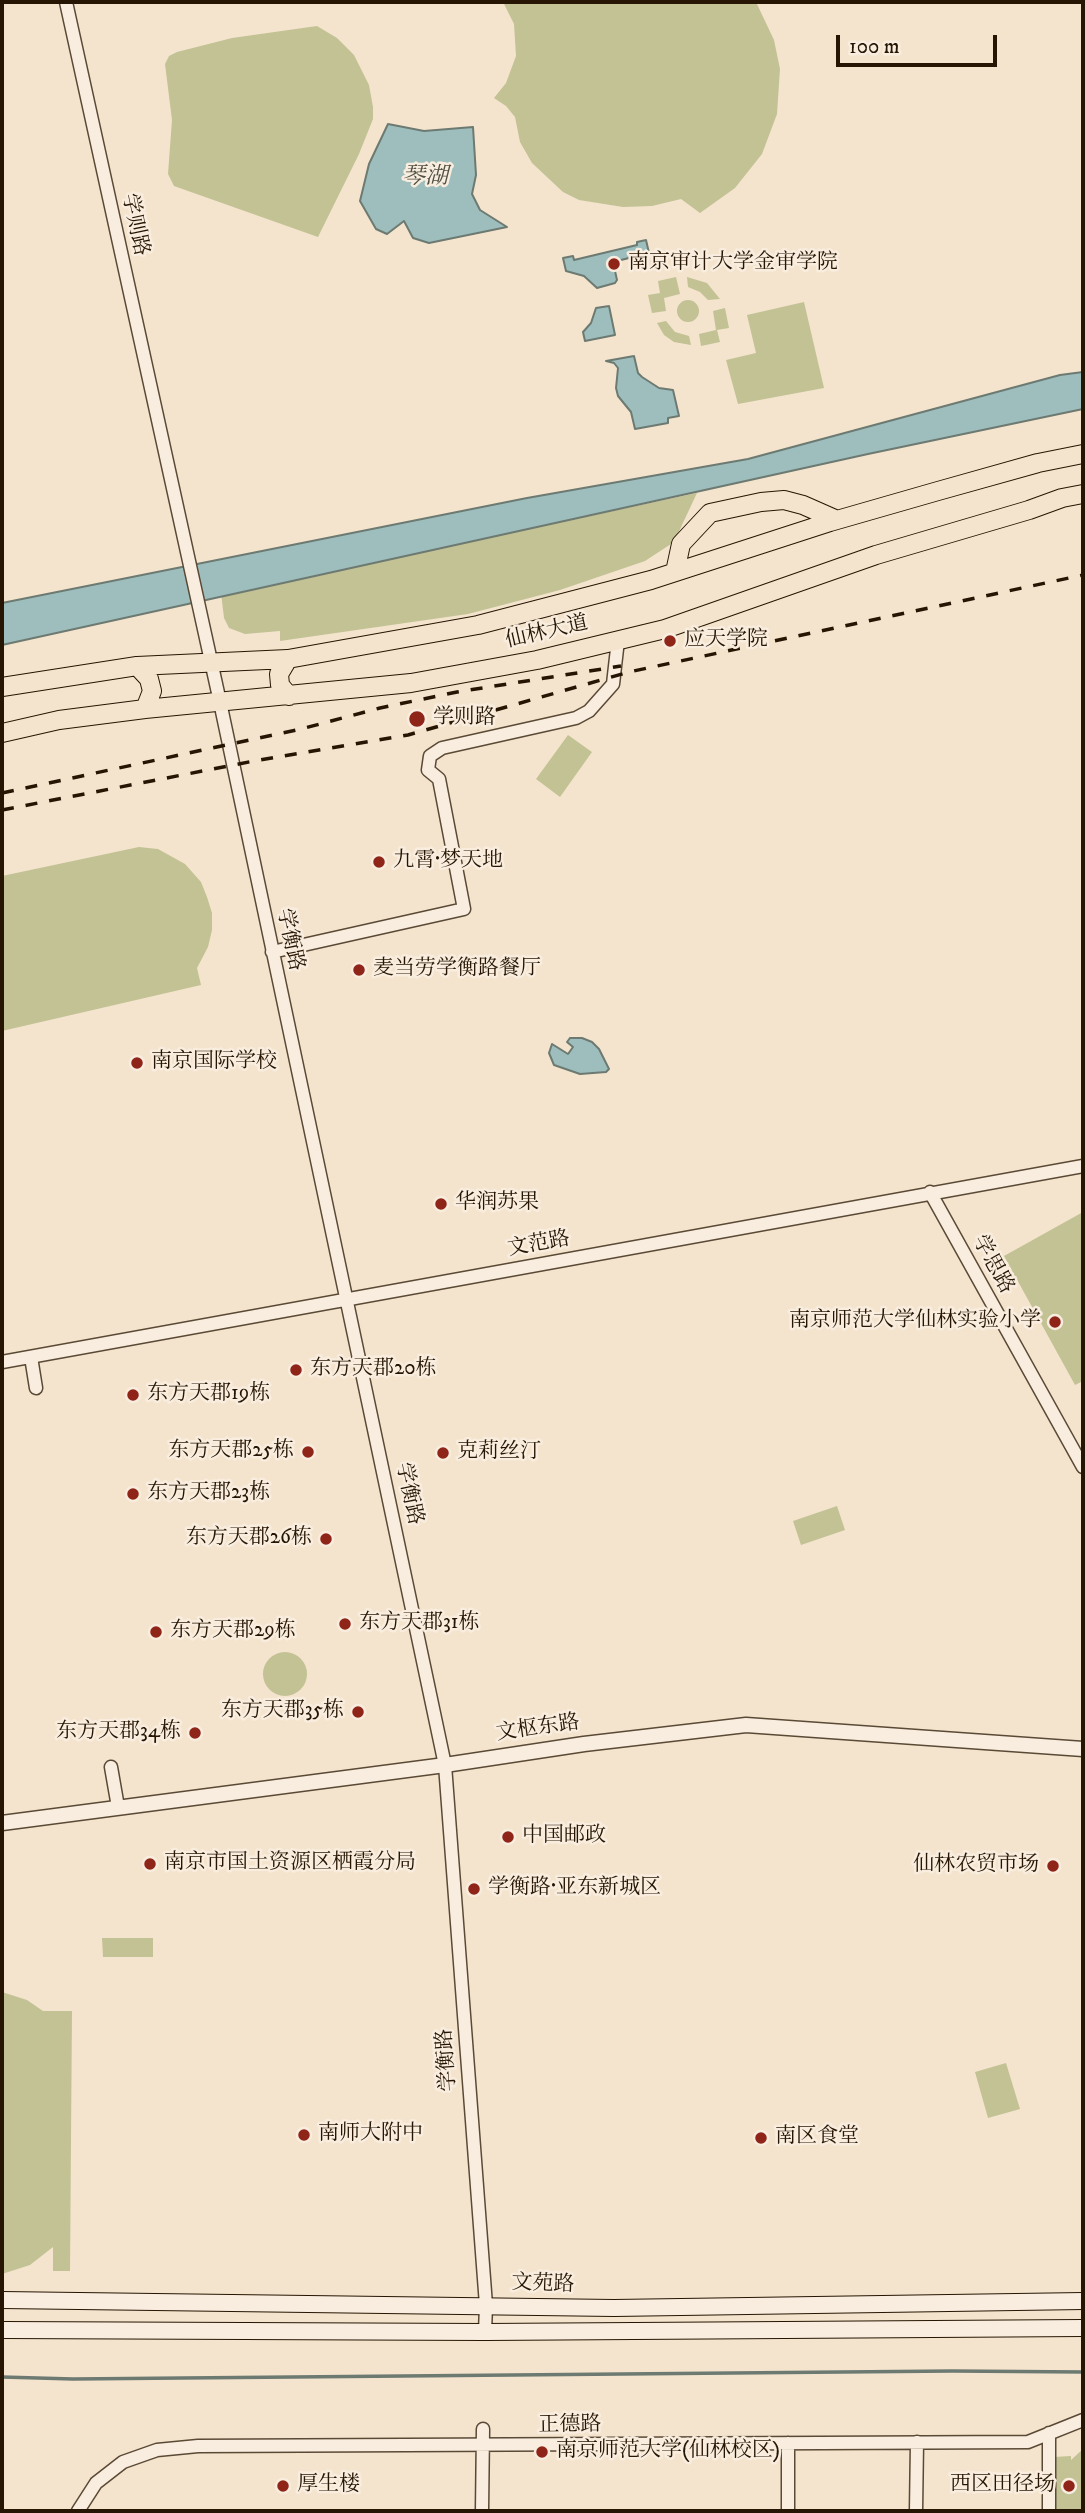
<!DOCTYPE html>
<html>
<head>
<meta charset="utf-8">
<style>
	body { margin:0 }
	#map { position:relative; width:1085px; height:2513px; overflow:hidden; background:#f4e4cd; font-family:"IM FELL DW Pica",serif }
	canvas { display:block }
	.frame { position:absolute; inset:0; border:4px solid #261502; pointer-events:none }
	.scale { position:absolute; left:836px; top:35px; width:161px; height:32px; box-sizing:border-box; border:4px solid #261502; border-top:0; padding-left:9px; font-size:21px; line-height:24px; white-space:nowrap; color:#261502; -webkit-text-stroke:5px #f8edde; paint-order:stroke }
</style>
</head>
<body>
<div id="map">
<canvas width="1085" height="2513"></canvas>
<div class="frame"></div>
<div class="scale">100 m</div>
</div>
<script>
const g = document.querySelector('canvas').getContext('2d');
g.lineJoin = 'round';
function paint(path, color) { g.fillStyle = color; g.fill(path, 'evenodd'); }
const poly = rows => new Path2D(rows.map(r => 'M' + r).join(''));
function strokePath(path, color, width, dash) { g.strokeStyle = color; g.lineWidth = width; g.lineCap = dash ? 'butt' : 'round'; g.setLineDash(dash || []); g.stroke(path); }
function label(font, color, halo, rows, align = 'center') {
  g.font = font + ' "IM FELL DW Pica","Noto Serif SC",serif'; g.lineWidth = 5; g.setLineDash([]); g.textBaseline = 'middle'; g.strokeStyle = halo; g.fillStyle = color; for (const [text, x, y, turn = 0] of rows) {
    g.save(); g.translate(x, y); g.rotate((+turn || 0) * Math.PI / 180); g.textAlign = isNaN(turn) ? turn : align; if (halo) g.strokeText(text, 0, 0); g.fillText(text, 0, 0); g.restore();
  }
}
const green = poly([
	[503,2,756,2,774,40,780,69,777,114,762,154,735,188,700,213,681,199,652,206,623,207,579,200,563,192,532,163,520,142,515,117,506,106,494,98,506,83,516,56,514,24],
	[317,26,337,38,354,55,369,85,373,107,373,119,359,154,318,237,174,186,168,174,172,120,165,64,169,56,177,52,232,38],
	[676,277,680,294,664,298,666,311,652,313,648,295,660,293,658,281],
	[687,277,707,283,720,299,708,300,700,292,688,287],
	'677 311a11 11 0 1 1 22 0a11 11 0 1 1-22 0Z',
	[804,302,824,388,738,404,726,360,756,353,747,315],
	[725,308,729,328,717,330,720,342,701,346,699,334,716,330,713,311],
	[666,321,675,332,689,336,691,345,674,342,664,335,657,323],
	[697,493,674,542,645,561,560,590,468,614,280,641,280,631,245,634,229,628,224,618,221,593,237,591],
	[568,735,592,752,560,797,536,779],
	[139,847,158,849,185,864,201,882,207,897,212,913,212,930,208,947,197,968,201,985,2,1031,2,876],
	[1083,1212,1083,1381,1075,1385,1004,1256],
	[837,1506,845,1530,801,1545,793,1521],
	'263 1674a22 22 0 1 1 44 0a22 22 0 1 1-44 0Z',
	[102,1938,153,1938,153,1957,103,1957],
	[2,1992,27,2000,43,2011,72,2011,70,2271,53,2271,53,2247,30,2265,2,2274],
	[1006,2063,1020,2109,988,2118,975,2072],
	[1083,2449,1083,2511,1054,2511,1054,2457,1071,2456,1071,2460]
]);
const water = poly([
	[388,124,424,131,473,127,476,175,472,194,480,210,507,227,429,243,413,238,404,221,387,234,376,229,360,201,369,164,388,124],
	[646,240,649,253,613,262,617,280,615,283,597,288,584,276,566,271,563,258,573,256,574,260,637,245,637,242,646,240],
	[609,306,615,335,585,341,583,332,591,323,596,308,609,306],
	[634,356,638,373,642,377,659,388,673,390,679,416,668,418,668,423,635,429,631,412,618,396,616,388,618,368,614,363,606,361,634,356],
	[1083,372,1083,409,868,454,2,645,2,603,527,498,748,459,1060,375,1083,372],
	[570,1038,582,1038,592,1042,599,1049,609,1069,606,1072,580,1074,554,1065,549,1053,552,1044,568,1054,573,1047,567,1042,570,1038]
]);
const stream = poly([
	[2,2377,73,2379,952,2371,1083,2372]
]);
const minor = poly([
	[66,2,220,702,445,1765,486,2305,485,2332],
	[272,952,464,909,439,779,428,770,430,756,442,748,576,718,589,711,613,684,618,640],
	[930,1192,1083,1467],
	[31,1357,36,1388],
	[2,1362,1083,1166],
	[111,1767,118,1807],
	[1049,2433,1049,2511],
	[78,2511,96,2483,123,2462,157,2450,198,2446,1028,2442,1083,2420],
	[482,2511,483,2429],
	[788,2511,788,2443],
	[916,2511,917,2442]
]);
const tertiary = poly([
	[2,1823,445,1765,584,1744,746,1725,1083,1749]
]);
const secondary = poly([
	[2,2300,614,2308,1083,2301],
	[2,2330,485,2332,1083,2328]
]);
const primary = poly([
	[675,572,681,544,710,513,761,502,784,500,803,505,837,520],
	[288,659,279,674,280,685,289,696],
	[137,666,149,679,152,691,145,709],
	[2,687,137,666,288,659,478,625,651,580,830,522,938,491,1038,463,1083,454],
	[2,733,59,720,145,709,411,683,537,660,665,629,876,555,1029,510,1062,498,1083,494]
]);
const rail = poly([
	[2,793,301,729,380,708,457,692,621,666],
	[2,810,254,761,408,735,629,672,1083,575]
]);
const markers = [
	[614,264,7,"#8f2418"],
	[670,641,7,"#8f2418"],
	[417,719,9,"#8f2418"],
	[379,862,7,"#8f2418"],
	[359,970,7,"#8f2418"],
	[137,1063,7,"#8f2418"],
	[441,1204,7,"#8f2418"],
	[1055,1322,7,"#8f2418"],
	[296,1370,7,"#8f2418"],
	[133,1395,7,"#8f2418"],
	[308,1452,7,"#8f2418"],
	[443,1453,7,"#8f2418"],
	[133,1494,7,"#8f2418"],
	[326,1539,7,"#8f2418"],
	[345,1624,7,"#8f2418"],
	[156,1632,7,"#8f2418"],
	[358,1712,7,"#8f2418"],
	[195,1733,7,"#8f2418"],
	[508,1837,7,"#8f2418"],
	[150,1864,7,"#8f2418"],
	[1053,1866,7,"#8f2418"],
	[474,1889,7,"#8f2418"],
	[304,2135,7,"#8f2418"],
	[761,2138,7,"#8f2418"],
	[542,2452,7,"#8f2418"],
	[283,2486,7,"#8f2418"],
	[1069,2486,7,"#8f2418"]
];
const streetNames = [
	["学则路",134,225,78],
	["仙林大道",547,633,-13],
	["学衡路",289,940,78],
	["文范路",539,1245,-10],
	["学思路",992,1265,61],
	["学衡路",408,1494,78],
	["文枢东路",538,1729,-8],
	["学衡路",448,2060,-94],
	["文苑路",543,2285,2],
	["正德路",570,2426,-1]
];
const poiNames = [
	["南京审计大学金审学院",628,264],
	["应天学院",684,641],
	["学则路",433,719],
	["九霄·梦天地",393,862],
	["麦当劳学衡路餐厅",373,970],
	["南京国际学校",151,1063],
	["华润苏果",455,1204],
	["南京师范大学仙林实验小学",1041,1322,"right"],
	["东方天郡20栋",310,1370],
	["东方天郡19栋",147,1395],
	["东方天郡25栋",294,1452,"right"],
	["克莉丝汀",457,1453],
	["东方天郡23栋",147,1494],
	["东方天郡26栋",312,1539,"right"],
	["东方天郡31栋",359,1624],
	["东方天郡29栋",170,1632],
	["东方天郡35栋",344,1712,"right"],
	["东方天郡34栋",181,1733,"right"],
	["中国邮政",522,1837],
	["南京市国土资源区栖霞分局",164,1864],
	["仙林农贸市场",1039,1866,"right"],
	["学衡路·亚东新城区",488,1889],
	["南师大附中",318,2135],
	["南区食堂",775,2138],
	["南京师范大学(仙林校区)",556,2452],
	["厚生楼",297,2486],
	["西区田径场",1055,2486,"right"]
];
const waterNames = [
	["琴湖",425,178]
];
paint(green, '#c2c294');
paint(water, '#9dbebd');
strokePath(water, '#6d7a72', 2);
strokePath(stream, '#6d7a72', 3.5);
strokePath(minor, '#5a4935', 15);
strokePath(tertiary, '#5a4935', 17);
strokePath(secondary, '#261502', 18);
strokePath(primary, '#261502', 20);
strokePath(minor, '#f8edde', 12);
strokePath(tertiary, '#f8edde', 14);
strokePath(secondary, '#f8edde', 16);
strokePath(primary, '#f4e4cd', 18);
strokePath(rail, '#261502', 3.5, [12, 12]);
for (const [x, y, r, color] of markers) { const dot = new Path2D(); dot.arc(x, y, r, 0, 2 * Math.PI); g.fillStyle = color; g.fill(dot); strokePath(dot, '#f8edde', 2.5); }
label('21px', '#261502', '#f8edde', streetNames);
label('21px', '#261502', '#f8edde', poiNames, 'left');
label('italic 23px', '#505043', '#f8edde', waterNames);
</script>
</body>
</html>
